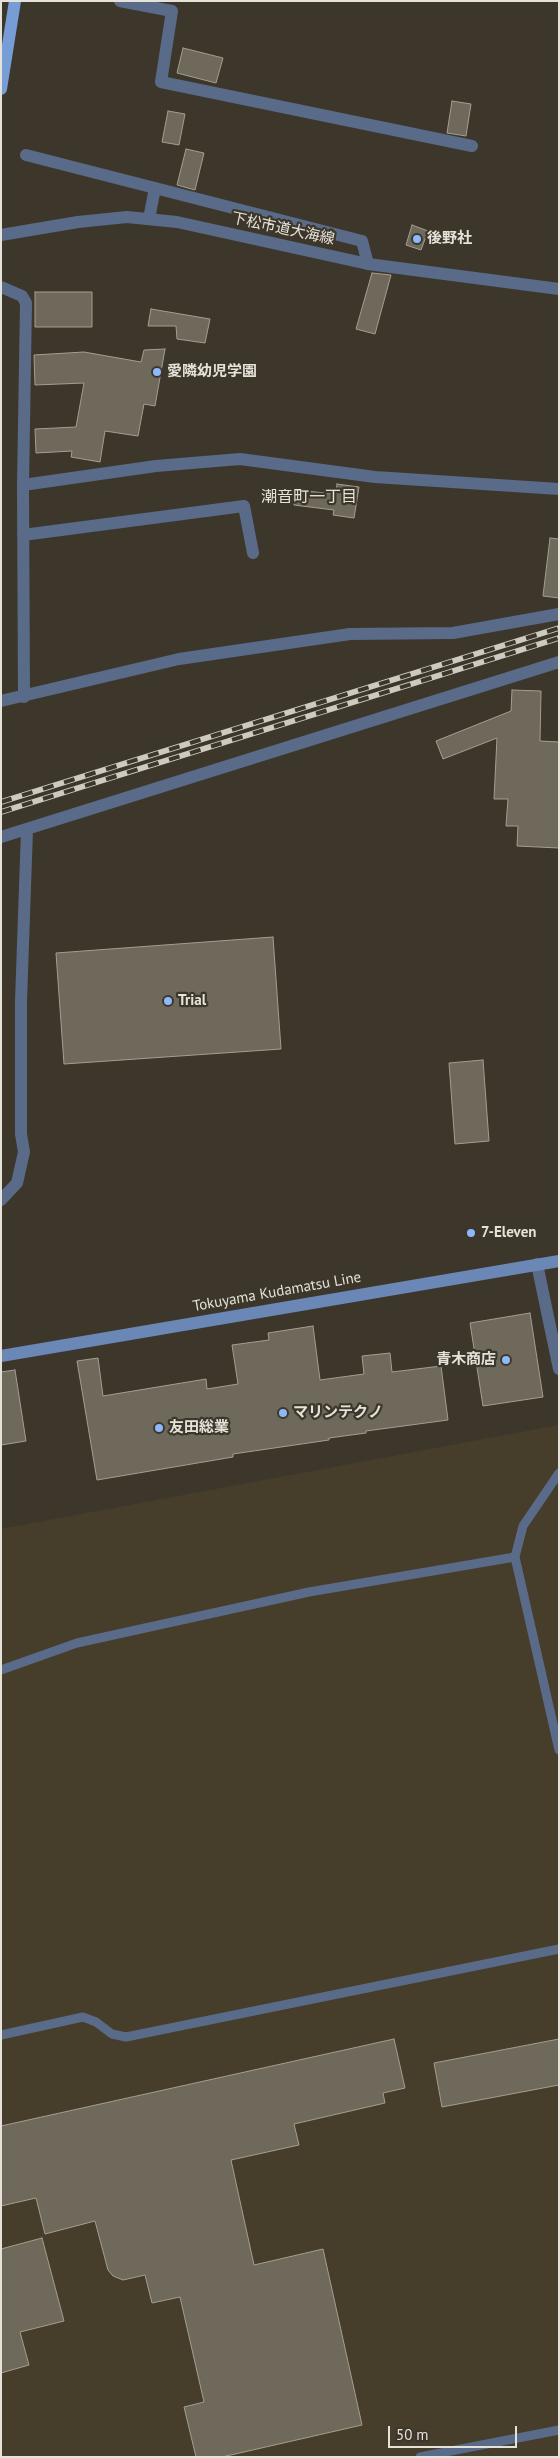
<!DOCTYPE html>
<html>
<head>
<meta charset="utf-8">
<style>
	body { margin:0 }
	#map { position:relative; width:560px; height:2458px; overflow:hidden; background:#3d372b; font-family:"PT Sans",sans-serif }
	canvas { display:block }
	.frame { position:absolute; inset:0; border:2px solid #e5e2da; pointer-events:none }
	.scale { position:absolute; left:388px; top:2426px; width:129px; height:22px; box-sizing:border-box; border:2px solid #e5e2da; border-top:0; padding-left:6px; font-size:15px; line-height:18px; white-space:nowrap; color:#e5e2da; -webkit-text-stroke:4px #3d372b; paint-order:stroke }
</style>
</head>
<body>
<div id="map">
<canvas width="560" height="2458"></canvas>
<div class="frame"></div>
<div class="scale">50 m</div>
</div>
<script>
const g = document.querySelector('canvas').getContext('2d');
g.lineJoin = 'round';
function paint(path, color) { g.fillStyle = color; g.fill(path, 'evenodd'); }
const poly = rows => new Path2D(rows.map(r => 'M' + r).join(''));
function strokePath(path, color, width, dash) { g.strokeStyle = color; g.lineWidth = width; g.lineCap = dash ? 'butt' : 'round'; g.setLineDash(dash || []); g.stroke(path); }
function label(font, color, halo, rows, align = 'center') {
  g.font = font + ' "PT Sans","Noto Sans JP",sans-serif'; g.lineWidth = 4.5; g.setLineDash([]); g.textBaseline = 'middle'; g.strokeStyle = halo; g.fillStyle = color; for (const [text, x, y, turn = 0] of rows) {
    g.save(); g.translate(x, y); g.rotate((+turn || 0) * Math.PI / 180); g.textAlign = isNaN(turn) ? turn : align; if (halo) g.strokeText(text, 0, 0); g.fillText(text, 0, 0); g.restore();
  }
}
const built = poly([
	[559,1425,559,2457,1,2457,1,1529]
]);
const building = poly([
	[183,48,223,58,216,83,177,73,183,48],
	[452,101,471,104,466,136,447,133,452,101],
	[168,111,185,114,179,145,162,142,168,111],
	[186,149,204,153,195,190,177,185,186,149],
	[412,225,428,231,421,250,406,245,412,225],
	[372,273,391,275,375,334,356,329,372,273],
	[35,292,92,292,92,327,35,327,35,292],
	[151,309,210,319,205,343,177,339,176,326,148,326,151,309],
	[165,349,155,406,144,404,138,436,105,431,100,462,71,457,72,451,36,453,35,429,76,427,84,383,35,385,34,355,84,352,141,362,144,350,165,349],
	[337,484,359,487,354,518,333,515,334,510,294,505,295,490,336,494,337,484],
	[550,538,559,539,559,598,543,596,550,538],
	[512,690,541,691,540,741,559,742,559,848,517,846,518,826,506,826,508,799,494,799,497,738,443,759,436,741,511,711,512,690],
	[273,937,281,1049,64,1064,56,953,273,937],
	[483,1060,489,1141,455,1144,449,1063,483,1060],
	[530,1313,543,1397,483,1406,470,1323,530,1313],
	[313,1326,320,1380,364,1374,362,1356,390,1353,392,1372,441,1366,448,1420,366,1431,366,1433,329,1438,329,1440,233,1454,233,1457,97,1480,77,1361,98,1358,103,1396,206,1379,207,1389,238,1384,232,1345,269,1340,268,1333,313,1326],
	[15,1370,26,1441,1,1445,1,1372,15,1370],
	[394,2039,405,2088,383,2093,385,2103,294,2124,299,2145,231,2160,254,2265,323,2249,362,2425,222,2457,196,2457,184,2407,204,2402,180,2297,152,2303,145,2275,123,2280,113,2276,108,2270,95,2221,45,2234,36,2198,1,2206,1,2126,394,2039],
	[559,2039,559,2085,442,2107,434,2063,559,2039],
	[42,2238,64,2321,20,2332,29,2365,1,2373,1,2249,42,2238]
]);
const service = poly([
	[559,1473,523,1526,515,1557,559,1750],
	[1,1670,77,1643,309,1592,515,1557],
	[1,2035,83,2017,96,2022,112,2034,126,2037,559,1949],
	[420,2457,559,2430]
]);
const minor = poly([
	[120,1,172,11,161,82,472,146],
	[26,155,362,241,368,264],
	[149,219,155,188],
	[1,287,22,296,26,303,23,485,24,697],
	[23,485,156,466,240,459,375,477,559,489],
	[23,535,244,506,253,553],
	[1,701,179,659,350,634,453,633,559,614],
	[1,837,559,662],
	[1,1200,17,1183,24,1152,21,1134,21,1001,27,830],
	[537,1264,559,1369]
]);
const tertiary = poly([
	[1,235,78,222,127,217,177,222,368,264,559,289]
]);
const secondary = poly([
	[1,1356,559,1261]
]);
const primary = poly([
	[1,89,15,1]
]);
const rail = poly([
	[1,802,559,628],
	[1,812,559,638]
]);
const markers = [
	[417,239,5,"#8db9fc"],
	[157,372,5,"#8db9fc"],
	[168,1001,5,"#8db9fc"],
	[471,1233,5,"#8db9fc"],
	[506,1360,5,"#8db9fc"],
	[283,1413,5,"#8db9fc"],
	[159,1428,5,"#8db9fc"]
];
const streetNames = [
	["下松市道大海線",283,229,12],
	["Tokuyama Kudamatsu Line",277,1292,-10]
];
const poiNames = [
	["後野社",427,239],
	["愛隣幼児学園",167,372],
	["Trial",178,1001],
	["7-Eleven",481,1233],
	["青木商店",496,1360,"right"],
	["マリンテクノ",293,1413],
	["友田総業",169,1428]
];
const neighbourhoodNames = [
	["潮音町一丁目",309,497]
];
paint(built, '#463e2b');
paint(building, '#6f695c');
strokePath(building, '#a59e90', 1);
strokePath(service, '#596b88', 9);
strokePath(minor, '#596b88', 12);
strokePath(tertiary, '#596b88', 12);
strokePath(secondary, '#6a87b5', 12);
strokePath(primary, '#779dd7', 12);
strokePath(rail, '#cdcac1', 5.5);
strokePath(rail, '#3d372b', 4, [11]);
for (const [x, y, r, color] of markers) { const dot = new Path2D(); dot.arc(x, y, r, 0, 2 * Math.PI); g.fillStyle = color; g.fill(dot); strokePath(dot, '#3d372b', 2); }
label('15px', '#e5e2da', '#3d372b', streetNames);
label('bold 15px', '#e5e2da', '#3d372b', poiNames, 'left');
label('16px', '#e5e2da', '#3d372b', neighbourhoodNames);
</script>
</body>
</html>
